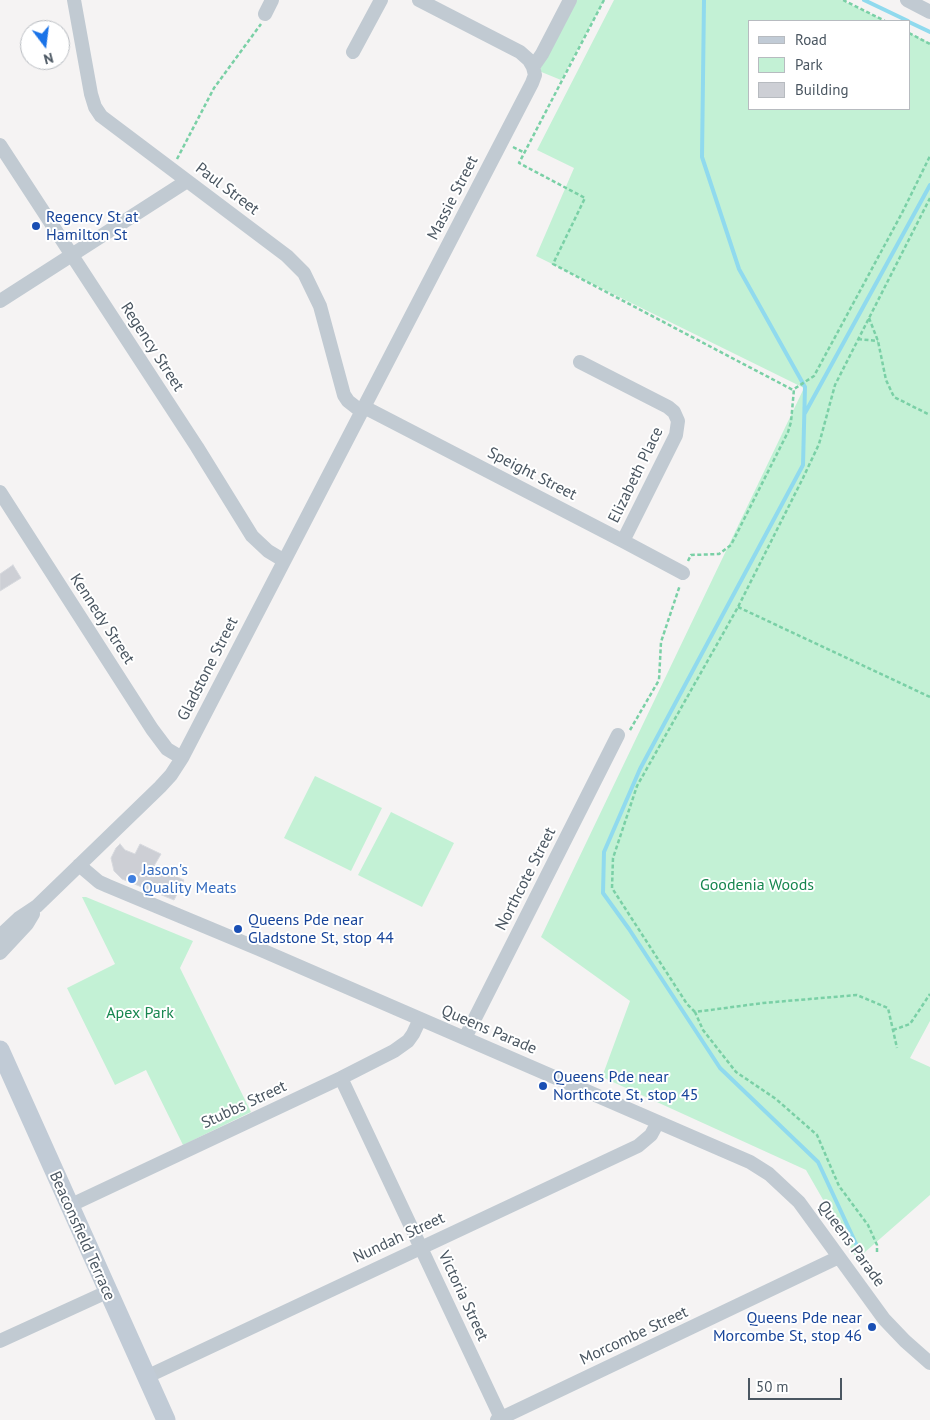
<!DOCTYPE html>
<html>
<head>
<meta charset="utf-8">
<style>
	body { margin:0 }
	#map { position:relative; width:930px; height:1420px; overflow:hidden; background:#f5f3f3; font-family:"PT Sans",sans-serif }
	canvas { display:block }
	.legend { position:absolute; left:748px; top:20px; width:162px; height:90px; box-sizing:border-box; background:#fff; border:1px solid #b7bbc0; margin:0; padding:6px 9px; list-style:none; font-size:15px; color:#4a5661 }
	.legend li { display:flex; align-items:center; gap:10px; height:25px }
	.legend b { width:25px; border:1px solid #b7bbc0 }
	.north { position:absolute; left:20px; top:20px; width:50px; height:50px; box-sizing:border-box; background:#fff; border:1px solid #b7bbc0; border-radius:50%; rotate:165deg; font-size:14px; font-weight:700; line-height:20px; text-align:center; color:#4a5661 }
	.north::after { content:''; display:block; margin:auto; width:18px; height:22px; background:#1a73e8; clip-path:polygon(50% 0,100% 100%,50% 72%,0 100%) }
	.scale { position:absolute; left:748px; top:1378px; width:94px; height:22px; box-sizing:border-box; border:2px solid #4a5661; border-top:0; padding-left:6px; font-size:15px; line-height:18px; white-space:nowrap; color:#4a5661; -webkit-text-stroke:4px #fff; paint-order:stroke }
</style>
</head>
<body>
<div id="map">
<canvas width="930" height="1420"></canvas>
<ul class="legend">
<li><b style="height:6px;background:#c1cbd6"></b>Road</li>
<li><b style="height:14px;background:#c3f1d5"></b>Park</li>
<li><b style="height:14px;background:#cdcfd5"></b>Building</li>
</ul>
<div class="north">N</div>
<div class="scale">50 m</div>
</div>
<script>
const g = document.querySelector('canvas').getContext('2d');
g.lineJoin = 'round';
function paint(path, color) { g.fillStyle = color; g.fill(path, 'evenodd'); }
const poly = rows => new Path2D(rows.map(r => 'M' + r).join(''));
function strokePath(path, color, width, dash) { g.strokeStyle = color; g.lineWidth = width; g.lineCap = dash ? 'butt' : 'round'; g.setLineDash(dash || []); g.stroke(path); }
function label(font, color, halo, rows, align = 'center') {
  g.font = font + ' "PT Sans",sans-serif'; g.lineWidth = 4; g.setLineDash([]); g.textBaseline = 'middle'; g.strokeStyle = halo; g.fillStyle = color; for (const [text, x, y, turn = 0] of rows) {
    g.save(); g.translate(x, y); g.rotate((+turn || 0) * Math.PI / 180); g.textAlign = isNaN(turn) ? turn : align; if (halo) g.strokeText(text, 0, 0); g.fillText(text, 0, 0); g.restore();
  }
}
const green = poly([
	[574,0,604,0,561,80,539,71],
	[614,0,841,0,885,21,749,21,749,109,909,109,909,33,930,43,930,1021,910,1058,930,1067,930,1195,857,1259,806,1170,602,1077,630,1001,541,937,804,388,536,256,574,168,537,150],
	[315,776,382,808,351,871,284,838],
	[391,812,454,843,422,907,358,875],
	[82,897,86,897,193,941,180,968,251,1112,183,1145,146,1070,115,1085,67,988,115,964]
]);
const stream = poly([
	[704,0,702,157,739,269,805,387,803,465,640,769,604,852,603,893,629,929,720,1068,818,1162,858,1248],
	[864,0,908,21],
	[909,22,930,32],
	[805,413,930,185]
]);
const building = poly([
	[13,565,21,578,0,591,0,574,13,565],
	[120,844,125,850,135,854,140,844,161,854,154,866,184,880,174,900,122,879,114,871,111,858,116,848,120,844]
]);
const path = poly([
	[604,0,519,163,585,198,553,264,793,390],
	[843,0,885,21],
	[909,33,930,44],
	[513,147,525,153],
	[177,159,214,88,261,24],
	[869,318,878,341,886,380,894,397,930,415],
	[858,339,878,341],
	[688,561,691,555,719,554,731,545,788,432,791,422,794,389,814,376,902,213,930,156],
	[738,607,930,697],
	[630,730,659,680,661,642,680,585],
	[695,1012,687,1004,612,888,613,858,637,786,738,607,803,478,819,444,835,385,930,198],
	[893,1030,910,1024,930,994],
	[877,1252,877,1245,868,1225,839,1186,817,1135,776,1099,736,1072,703,1030,695,1012,763,1003,857,995,888,1008,897,1048]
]);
const street = poly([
	[74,0,91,94,95,107,101,116,287,256,304,273,320,306,344,395,348,401,362,412],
	[907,0,930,12],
	[265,14,272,0],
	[353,52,381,0],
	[533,67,542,54,570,0],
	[0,145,197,447,252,536,268,551,283,560],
	[0,301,187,181],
	[580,362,668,407,674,412,678,421,676,435,623,541],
	[364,407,623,541,683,573],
	[0,492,152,729,167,749,182,758],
	[79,865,99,882,108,886,259,949,750,1162,769,1174,799,1202,884,1319,905,1341,930,1363],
	[0,936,19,918,37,906,160,787,171,775,182,758,532,83,535,75,533,67,529,60,520,52,419,0],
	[0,953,27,924,33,914],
	[465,1038,618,735],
	[341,1078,502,1420],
	[69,1206,341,1078,394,1051,408,1041,413,1034,420,1019],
	[0,1341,107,1292],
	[146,1377,638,1146,651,1135,658,1122],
	[497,1420,839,1257]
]);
const secondary = poly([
	[0,1050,166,1420]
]);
const markers = [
	[36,226,5,"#1a4fb4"],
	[132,879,5,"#3f7fe0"],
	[238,929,5,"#1a4fb4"],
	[543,1086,5,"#1a4fb4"],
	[872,1327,5,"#1a4fb4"]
];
const streetNames = [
	["Paul Street",227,189,37],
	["Massie Street",453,198,-63],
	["Regency Street",152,347,57],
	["Speight Street",532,474,27],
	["Elizabeth Place",636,475,-64],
	["Kennedy Street",102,619,57],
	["Gladstone Street",208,669,-63],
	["Northcote Street",526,879,-63],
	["Queens Parade",489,1030,23],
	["Stubbs Street",244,1105,-25],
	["Beaconsfield Terrace",82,1236,66],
	["Nundah Street",399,1238,-25],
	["Queens Parade",851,1244,54],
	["Victoria Street",463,1296,65],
	["Morcombe Street",634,1336,-25]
];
const transitNames = [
	["Regency St at",46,217],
	["Hamilton St",46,235],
	["Queens Pde near",248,920],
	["Gladstone St, stop 44",248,938],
	["Queens Pde near",553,1077],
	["Northcote St, stop 45",553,1095],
	["Queens Pde near",862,1318,"right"],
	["Morcombe St, stop 46",862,1336,"right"]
];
const shopNames = [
	["Jason's",142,870],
	["Quality Meats",142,888]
];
const parkNames = [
	["Goodenia Woods",757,885],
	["Apex Park",140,1013]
];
paint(green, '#c3f1d5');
strokePath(stream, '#90daee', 4);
paint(building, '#cdcfd5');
strokePath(building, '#d7d9de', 1);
strokePath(path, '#7ad0a6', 2.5, [4, 2.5]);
strokePath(street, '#c1cad2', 14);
strokePath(secondary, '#c1cbd6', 19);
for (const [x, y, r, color] of markers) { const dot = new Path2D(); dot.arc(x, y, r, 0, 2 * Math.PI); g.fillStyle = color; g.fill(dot); strokePath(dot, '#fff', 2); }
label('16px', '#4a5661', '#fff', streetNames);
label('16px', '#164399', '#fff', transitNames, 'left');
label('16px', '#366cbe', '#fff', shopNames, 'left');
label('16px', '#17864f', '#fff', parkNames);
</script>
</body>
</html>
